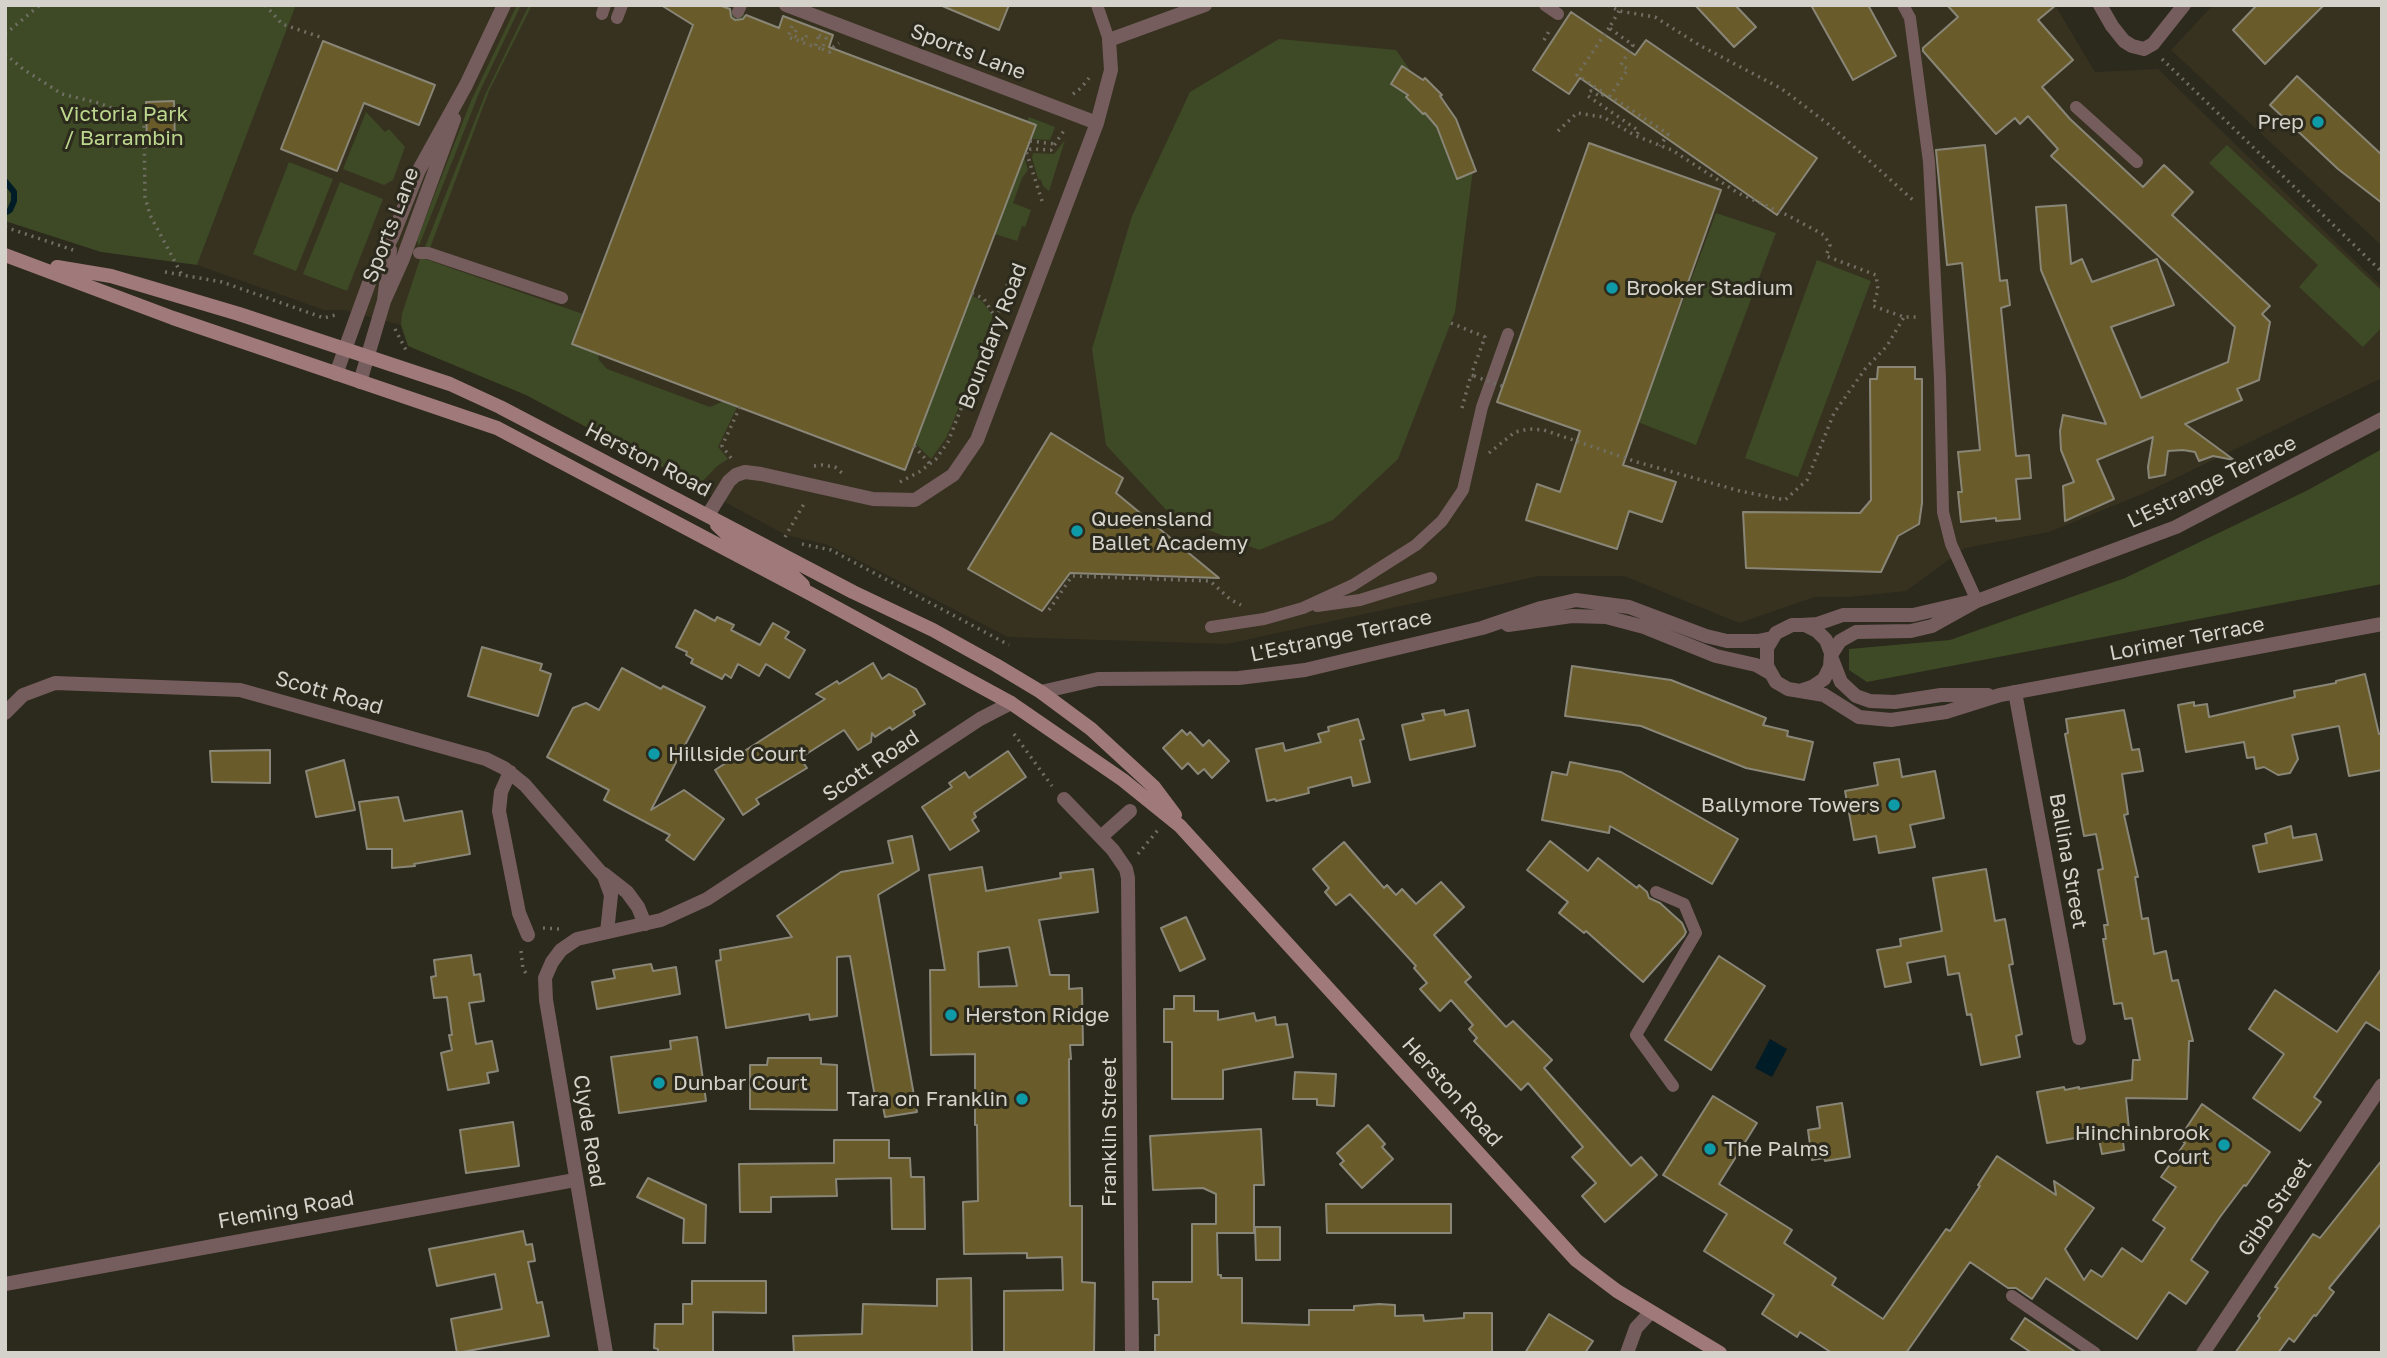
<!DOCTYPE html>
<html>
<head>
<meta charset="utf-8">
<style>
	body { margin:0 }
	#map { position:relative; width:2387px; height:1358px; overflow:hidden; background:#2c291d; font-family:"Golos Text",sans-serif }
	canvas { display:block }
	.frame { position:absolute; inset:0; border:7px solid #d4d2ca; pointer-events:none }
</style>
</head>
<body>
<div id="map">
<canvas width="2387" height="1358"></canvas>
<div class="frame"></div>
</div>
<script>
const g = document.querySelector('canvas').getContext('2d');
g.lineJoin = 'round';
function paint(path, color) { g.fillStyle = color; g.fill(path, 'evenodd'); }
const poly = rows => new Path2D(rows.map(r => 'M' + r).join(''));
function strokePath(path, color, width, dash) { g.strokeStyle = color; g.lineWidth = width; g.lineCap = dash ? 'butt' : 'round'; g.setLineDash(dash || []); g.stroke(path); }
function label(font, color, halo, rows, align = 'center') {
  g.font = font + ' "Golos Text",sans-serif'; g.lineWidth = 6; g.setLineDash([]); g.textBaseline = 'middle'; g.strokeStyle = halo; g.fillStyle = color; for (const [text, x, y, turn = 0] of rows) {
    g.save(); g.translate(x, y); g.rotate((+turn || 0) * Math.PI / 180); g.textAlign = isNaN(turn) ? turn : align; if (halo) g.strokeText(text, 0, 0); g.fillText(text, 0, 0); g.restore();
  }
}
const built = poly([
	[296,5,2055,5,2095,72,2158,69,2382,287,2382,378,2145,493,2049,532,1965,548,1906,591,1849,597,1815,597,1739,623,1624,576,1539,576,1227,644,1008,637,828,545,786,535,526,395,408,346,401,325,344,310,324,310,197,265],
	[2213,5,2382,5,2382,246,2171,50]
]);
const green = poly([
	[5,5,296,5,197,265,101,252,5,221],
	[517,5,521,5,479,93,419,246,417,240,471,101],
	[529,5,532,5,489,91,430,248,425,247,485,95],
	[700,5,719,5,778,28,783,16,833,35,829,46,832,48,1027,121,1029,117,1055,127,1050,140,1031,139,1024,156,1028,170,1022,178,1013,203,1031,210,1025,227,1022,226,1017,241,995,234,971,295,982,301,993,316,953,422,946,438,931,459,915,443,905,470,737,407,718,447,728,459,717,466,698,486,526,395,408,346,401,325,402,314,420,259,425,259,583,314],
	[598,354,722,401,722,402,710,407,607,369,599,360],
	[1279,39,1396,50,1474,161,1455,312,1398,459,1333,520,1259,550,1171,515,1106,445,1092,349,1132,216,1190,92],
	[366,112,385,132,389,129,405,147,393,180,384,185,343,169],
	[1065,140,1049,191,1043,186,1041,180,1038,179,1032,158,1033,153,1054,154],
	[2227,145,2382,291,2382,327,2363,347,2299,287,2318,265,2209,163],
	[289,162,333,179,296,271,253,254],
	[340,182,383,199,347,291,303,274],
	[1716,213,1776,233,1696,445,1638,422],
	[1817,260,1871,281,1798,477,1745,458],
	[2382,449,2382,584,1867,682,1849,670,1849,649,1950,640,2125,578,2308,490]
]);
const water = poly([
	[1770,1039,1787,1049,1772,1077,1755,1068]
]);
const stream = poly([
	[5,181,14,192,14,201,10,210,5,213]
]);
const building = poly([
	[661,5,719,5,730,9,731,17,735,20,743,19,746,15,779,28,783,16,833,35,829,47,1036,125,905,470,572,344,693,25,661,5],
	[940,5,1009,5,999,30,940,5],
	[1695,5,1735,5,1756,27,1734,47,1695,5],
	[1811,5,1868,5,1896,56,1853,80,1811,5],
	[1947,5,2056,5,2038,20,2073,60,2042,87,2070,119,2143,187,2164,165,2193,192,2172,215,2270,306,2262,314,2270,322,2259,380,2237,389,2242,400,2185,424,2234,460,2213,456,2199,461,2195,452,2183,450,2168,451,2165,475,2149,478,2148,467,2153,437,2097,460,2114,499,2065,521,2063,486,2074,482,2061,450,2060,431,2063,415,2106,424,2041,270,2036,207,2066,205,2071,264,2082,259,2092,282,2157,259,2174,305,2111,327,2141,398,2228,362,2235,327,2051,156,2058,149,2028,116,2020,124,2015,118,1996,134,1923,51,1923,48,1958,17,1947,5],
	[2257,5,2324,5,2265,64,2233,30,2257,5],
	[1571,12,1635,55,1646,40,1817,158,1777,215,1580,78,1569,94,1533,70,1571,12],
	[323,41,435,85,419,125,364,103,337,171,281,149,323,41],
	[1402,66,1423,80,1425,78,1442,95,1440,96,1456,119,1476,171,1457,179,1437,127,1425,113,1423,114,1406,97,1408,95,1391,84,1402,66],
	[2297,76,2382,155,2382,203,2338,169,2270,105,2297,76],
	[174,101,175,146,147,147,146,102,174,101],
	[1589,143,1721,190,1623,465,1676,482,1662,522,1629,511,1617,549,1526,520,1537,484,1560,492,1580,431,1497,402,1589,143],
	[1985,145,2000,281,2007,280,2010,305,2001,308,2016,456,2029,455,2031,478,2016,479,2020,519,1996,521,1996,518,1961,522,1958,492,1962,492,1958,452,1980,450,1962,263,1947,265,1936,150,1985,145],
	[1878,367,1915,367,1915,379,1922,379,1922,503,1919,524,1898,536,1881,572,1746,568,1743,512,1860,513,1871,500,1870,379,1877,379,1878,367],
	[1051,433,1123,478,1116,493,1219,578,1070,573,1042,611,968,569,1051,433],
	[695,610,715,621,717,617,734,625,731,630,760,645,773,623,789,632,785,638,805,650,789,678,766,664,759,676,738,664,731,678,725,674,722,679,691,663,693,659,686,655,687,652,676,647,695,610],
	[482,647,542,664,540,670,551,674,538,716,468,696,482,647],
	[873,663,882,679,889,674,916,689,925,704,913,711,915,715,892,730,890,727,875,737,872,733,871,742,858,750,844,730,800,758,807,768,756,799,759,804,743,815,715,770,825,699,816,694,837,681,839,684,873,663],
	[1572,666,1671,680,1766,718,1763,725,1788,731,1787,736,1813,742,1804,780,1746,768,1641,726,1565,716,1572,666],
	[622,668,661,689,663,686,705,707,651,810,684,790,724,819,694,860,666,840,670,835,604,800,609,790,547,757,573,708,586,703,599,710,622,668],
	[2365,674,2379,734,2382,733,2382,770,2349,776,2339,726,2292,735,2298,759,2290,773,2278,775,2264,767,2256,769,2254,757,2247,758,2244,742,2186,752,2178,705,2194,702,2194,706,2207,704,2209,717,2295,697,2294,691,2336,683,2336,681,2365,674],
	[1444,710,1445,715,1468,710,1475,746,1410,760,1402,725,1424,720,1422,714,1444,710],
	[2124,710,2132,750,2139,749,2143,771,2122,774,2128,814,2124,815,2138,877,2135,877,2142,919,2148,918,2154,954,2166,951,2172,981,2178,980,2193,1041,2189,1041,2187,1099,2126,1098,2130,1140,2123,1141,2124,1150,2102,1154,2098,1134,2047,1143,2037,1092,2064,1087,2065,1090,2079,1087,2079,1089,2132,1080,2133,1060,2140,1060,2132,1018,2125,1019,2122,1003,2114,1004,2103,939,2106,939,2104,925,2108,925,2098,870,2103,869,2096,834,2084,836,2065,734,2068,733,2066,719,2124,710],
	[1358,719,1364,739,1360,740,1370,782,1353,786,1351,777,1308,788,1309,793,1276,801,1275,799,1267,801,1256,749,1283,743,1285,751,1321,742,1318,734,1329,731,1328,727,1358,719],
	[1182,730,1187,735,1190,732,1203,746,1209,740,1229,761,1212,778,1204,769,1198,774,1188,763,1182,769,1163,748,1182,730],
	[270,750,270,783,212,782,210,751,270,750],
	[1008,751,1026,777,974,813,976,817,972,820,979,831,950,850,922,807,952,787,949,783,965,772,969,778,1008,751],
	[1899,759,1902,777,1935,771,1944,818,1910,825,1915,847,1879,853,1876,836,1854,840,1845,791,1878,785,1874,763,1899,759],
	[344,760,355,810,316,817,306,771,344,760],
	[1570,762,1621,772,1738,839,1712,884,1610,826,1609,833,1542,820,1552,772,1567,775,1570,762],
	[398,797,404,821,462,811,470,854,414,864,415,866,392,868,392,849,367,849,359,802,398,797],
	[2291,826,2293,838,2316,834,2322,860,2259,872,2253,846,2267,843,2265,834,2291,826],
	[912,836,919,870,878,895,917,1112,885,1117,881,1096,875,1097,850,956,837,957,837,1016,810,1020,809,1014,726,1028,716,961,721,960,720,950,792,937,777,916,841,872,893,863,888,841,912,836],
	[1550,841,1588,871,1598,858,1637,888,1639,885,1647,892,1649,898,1660,903,1682,923,1686,932,1684,936,1643,982,1586,931,1584,933,1559,913,1568,902,1527,870,1550,841],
	[1344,842,1384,888,1387,885,1396,895,1402,889,1416,904,1441,882,1464,907,1434,935,1471,977,1465,982,1506,1027,1513,1021,1552,1060,1544,1068,1631,1166,1641,1157,1657,1175,1605,1222,1582,1196,1596,1183,1572,1157,1583,1147,1528,1083,1521,1090,1474,1041,1477,1038,1469,1029,1473,1025,1451,1000,1440,1011,1420,989,1427,983,1414,968,1416,966,1350,894,1336,905,1325,892,1329,888,1313,869,1344,842],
	[982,867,986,891,1061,878,1060,873,1093,869,1098,912,1039,920,1050,975,1069,975,1069,989,1082,988,1083,1045,1070,1045,1071,1059,1069,1059,1070,1206,1082,1206,1082,1282,1095,1283,1094,1353,1004,1353,1004,1291,1063,1290,1062,1257,1027,1258,1027,1253,964,1254,963,1202,978,1201,977,1125,975,1125,975,1054,931,1055,930,970,945,970,929,875,982,867],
	[1009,947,1017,986,979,987,978,952,1009,947],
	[1986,869,1995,921,2005,919,2013,964,2009,965,2022,1034,2016,1036,2020,1057,1981,1065,1971,1014,1967,1015,1959,973,1948,975,1945,956,1907,963,1911,982,1885,987,1877,950,1901,946,1900,939,1942,931,1933,878,1986,869],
	[1186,917,1205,959,1180,971,1161,928,1186,917],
	[471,955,474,975,480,974,484,1001,469,1003,476,1044,492,1041,498,1071,487,1073,489,1083,448,1090,441,1053,452,1050,449,1035,452,1035,447,997,434,998,431,977,436,976,434,960,471,955],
	[1719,956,1765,986,1711,1070,1665,1040,1719,956],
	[651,964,653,971,676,967,680,994,597,1009,592,982,615,978,613,970,651,964],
	[2382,968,2382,1032,2366,1022,2314,1097,2321,1102,2300,1131,2253,1098,2284,1054,2249,1029,2275,990,2337,1032,2382,968],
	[1174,996,1194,996,1194,1011,1218,1011,1218,1020,1254,1013,1256,1021,1275,1017,1276,1025,1287,1024,1293,1057,1223,1070,1223,1099,1172,1099,1172,1042,1164,1042,1164,1009,1174,1009,1174,996],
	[697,1037,706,1101,619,1113,611,1057,671,1049,670,1041,697,1037],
	[768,1058,821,1058,821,1064,837,1065,837,1110,750,1109,750,1065,767,1065,768,1058],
	[1295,1072,1336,1074,1334,1106,1317,1105,1317,1099,1293,1099,1295,1072],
	[1713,1096,1757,1123,1719,1184,1792,1230,1784,1243,1836,1278,1832,1285,1883,1319,1946,1229,1950,1231,1980,1186,1978,1185,1997,1156,2056,1195,2054,1181,2094,1208,2065,1249,2084,1280,2091,1270,2102,1277,2122,1248,2142,1262,2165,1228,2153,1220,2176,1187,2161,1177,2185,1143,2179,1139,2202,1104,2270,1152,2246,1186,2244,1185,2220,1217,2191,1260,2208,1272,2186,1304,2169,1292,2137,1339,2046,1278,2032,1299,2016,1288,2008,1288,1970,1262,1906,1353,1832,1353,1800,1332,1797,1337,1762,1314,1774,1295,1704,1251,1727,1214,1663,1175,1713,1096],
	[1842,1103,1850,1157,1825,1161,1824,1158,1812,1160,1808,1130,1820,1128,1817,1107,1842,1103],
	[513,1122,519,1166,466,1173,460,1130,513,1122],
	[1368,1125,1385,1144,1382,1147,1393,1159,1362,1188,1340,1164,1344,1161,1337,1153,1368,1125],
	[1261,1129,1264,1185,1254,1185,1254,1233,1217,1233,1218,1275,1221,1275,1221,1278,1242,1278,1242,1323,1309,1325,1309,1310,1354,1310,1354,1306,1379,1304,1395,1305,1395,1316,1423,1315,1424,1321,1464,1318,1464,1313,1492,1313,1492,1353,1155,1353,1155,1335,1159,1335,1158,1299,1153,1299,1153,1282,1192,1282,1192,1224,1216,1224,1216,1194,1203,1188,1153,1190,1150,1136,1261,1129],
	[834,1140,889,1140,889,1158,910,1158,911,1177,924,1177,925,1229,892,1229,891,1178,836,1179,837,1196,771,1197,771,1212,740,1212,739,1164,834,1163,834,1140],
	[2382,1160,2382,1223,2329,1288,2334,1292,2316,1316,2314,1315,2294,1342,2289,1338,2278,1353,2235,1353,2260,1318,2258,1316,2278,1288,2275,1287,2313,1234,2320,1238,2382,1160],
	[648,1178,706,1205,705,1243,683,1243,684,1219,637,1197,648,1178],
	[1326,1204,1451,1204,1451,1233,1327,1233,1326,1204],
	[1255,1227,1280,1227,1280,1260,1256,1260,1255,1227],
	[523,1231,526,1245,532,1244,535,1261,528,1262,537,1303,542,1302,549,1336,457,1353,451,1319,502,1309,495,1274,437,1286,429,1249,523,1231],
	[971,1278,972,1353,794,1353,793,1336,862,1334,863,1304,937,1306,937,1279,971,1278],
	[692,1281,766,1281,766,1313,713,1312,713,1353,658,1353,658,1349,654,1348,655,1324,683,1324,683,1304,692,1304,692,1281],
	[1549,1314,1593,1341,1585,1353,1525,1353,1549,1314],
	[2025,1318,2077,1353,2032,1353,2011,1339,2025,1318]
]);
const path = poly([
	[265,5,282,24,320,37],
	[1608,5,1619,11,1655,17,1699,45,1782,89,1832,127,1914,201],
	[1619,11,1609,28,1633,45,1621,65,1628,69,1610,96,1668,134,1660,146],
	[792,26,788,37,815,47],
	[1609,28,1577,75,1604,93,1601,97,1591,91,1588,96,1639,131,1636,136],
	[796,30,794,36,805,40,808,32],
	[5,34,40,5],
	[819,35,826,38,822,49,815,47,819,35],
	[1544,40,1551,28],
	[822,49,830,52,832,48,839,43],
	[5,54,23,69,62,94,99,103,144,121,145,197,150,215,182,275],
	[2162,59,2382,272],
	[1073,94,1081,88,1089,78],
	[1558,131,1577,113,1603,117,1636,136,1672,150,1738,193,1787,215,1824,235,1830,245,1826,256,1876,275,1878,290,1873,306,1904,317,1920,317],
	[1030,141,1055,144],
	[1042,201,1026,151,1031,149,1051,150,1065,129],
	[5,227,73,250],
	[165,272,222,282,324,318,339,314],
	[972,293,984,299,996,319],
	[1451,323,1485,337,1471,375],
	[395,329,406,350],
	[1462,408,1471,375,1474,376],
	[914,446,930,464],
	[1489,453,1515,432,1529,429,1544,430,1637,462,1740,491,1785,500,1807,480,1834,413,1865,369,1887,346,1904,317],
	[731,458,722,446,740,407],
	[814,466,822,465,835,467,842,473],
	[900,482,919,472,936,459,948,442,1006,293,1008,280],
	[785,537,805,502],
	[802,544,831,550,1009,645],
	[1049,610,1072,576,1210,581,1231,600,1241,605],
	[1014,734,1052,786],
	[1138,854,1158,830],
	[543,928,559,929],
	[521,951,523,969,528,976]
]);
const service = poly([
	[1097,5,1109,40],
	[1545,5,1558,14],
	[1903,5,1910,18,1929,162,1940,378,1943,512,1951,544,1977,601],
	[738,12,741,5],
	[602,14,605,5],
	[617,18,622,5],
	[2076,107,2137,162],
	[419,253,428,253,562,298],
	[1317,606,1360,600,1431,578],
	[1211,627,1264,619,1303,608,1353,585,1416,545,1442,521,1463,490,1482,407,1508,334],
	[1656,892,1684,904,1696,933,1636,1035,1673,1086],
	[2012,1296,2095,1353]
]);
const minor = poly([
	[786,5,1097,123],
	[2100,5,2112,26,2124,41,2132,46,2144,49,2153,44,2184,5],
	[384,301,402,261,454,119],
	[336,374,369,283,393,235,419,170,466,85,504,5],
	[360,382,384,301,390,250],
	[708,515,729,481,736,475,745,472,761,474,873,499,915,500,953,475,977,440,1097,123,1111,70,1109,40,1205,5],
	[1801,625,1817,624,1843,615,1913,615,1969,602],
	[1831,655,1840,641,1856,632,1911,631,1932,626,1977,601,2176,527,2382,419],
	[2015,692,2079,1038],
	[5,713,23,695,55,683,240,690,486,759,504,768,525,785,604,876,611,895,607,932],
	[510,772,501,792,499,811,519,913,528,935],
	[1064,799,1113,850,1126,869,1128,878,1132,1353],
	[1102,836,1130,811],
	[604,874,627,892,638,907,645,924],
	[5,1284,575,1180],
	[1627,1353,1636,1328,1651,1312],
	[2203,1353,2382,1085]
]);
const tertiary = poly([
	[1508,625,1572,616,1606,617,1644,627,1716,656,1756,665,1770,673],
	[1832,659,1841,682,1856,696,1870,701,1895,702,1941,695,1988,695],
	[1803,690,1812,687,1824,679,1830,667,1831,653,1826,640,1817,631,1805,625,1792,625,1776,633,1767,648,1767,666,1776,682,1788,689,1824,695,1859,717,1891,720,1946,712,2000,695,2382,624],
	[1041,692,1098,679,1239,678,1305,670,1482,628,1541,608,1576,600,1629,607,1706,636,1727,641,1758,641,1772,638],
	[606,1353,546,1000,545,978,552,962,561,950,577,939,661,920,707,899,980,719,1011,703]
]);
const secondary = poly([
	[5,255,173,318,497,428,811,594,1011,703,1123,780,1180,826,1576,1260,1617,1291,1720,1353],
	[57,267,111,276,239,314,450,384,500,407,853,592,933,630,996,665,1041,692,1091,729,1154,787,1175,815],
	[717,525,735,542,785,568,803,585]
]);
const pathBridge = poly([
	[1474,376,1502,386]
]);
const markers = [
	[2318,122,7,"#0f9aa8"],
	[1612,288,7,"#0f9aa8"],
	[1077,531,7,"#0f9aa8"],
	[654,754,7,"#0f9aa8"],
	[1894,805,7,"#0f9aa8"],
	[951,1015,7,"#0f9aa8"],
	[659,1083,7,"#0f9aa8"],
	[1022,1099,7,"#0f9aa8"],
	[2224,1145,7,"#0f9aa8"],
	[1710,1149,7,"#0f9aa8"]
];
const streetNames = [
	["Sports Lane",968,52,21],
	["Sports Lane",391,225,-69],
	["Boundary Road",993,336,-69],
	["Herston Road",648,460,27],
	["L'Estrange Terrace",2212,482,-26],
	["L'Estrange Terrace",1341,636,-12],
	["Lorimer Terrace",2187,639,-11],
	["Scott Road",329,693,16],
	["Scott Road",871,766,-34],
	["Ballina Street",2068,861,80],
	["Herston Road",1452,1092,48],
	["Clyde Road",589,1131,81],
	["Franklin Street",1109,1132,-90],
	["Gibb Street",2275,1207,-56],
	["Fleming Road",286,1210,-10]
];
const parkNames = [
	["Victoria Park",124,114],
	["/ Barrambin",124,138]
];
const poiNames = [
	["Prep",2304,122,"right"],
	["Brooker Stadium",1626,288],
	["Queensland",1091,519],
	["Ballet Academy",1091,543],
	["Hillside Court",668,754],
	["Ballymore Towers",1880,805,"right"],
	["Herston Ridge",965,1015],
	["Dunbar Court",673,1083],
	["Tara on Franklin",1008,1099,"right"],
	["Hinchinbrook",2210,1133,"right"],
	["Court",2210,1157,"right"],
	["The Palms",1724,1149]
];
paint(built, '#373220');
paint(green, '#3d4a25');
paint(water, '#001c26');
strokePath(stream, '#001c26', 6);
paint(building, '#695c2a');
strokePath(building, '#898678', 2);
strokePath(path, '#716f64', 3.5, [2, 5]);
strokePath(service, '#755d5d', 12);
strokePath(minor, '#755d5d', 14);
strokePath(tertiary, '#755d5d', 14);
strokePath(secondary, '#a07a7a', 14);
strokePath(pathBridge, '#716f64', 3.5, [2, 5]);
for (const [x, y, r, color] of markers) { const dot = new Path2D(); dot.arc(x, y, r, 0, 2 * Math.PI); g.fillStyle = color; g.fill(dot); strokePath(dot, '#2c291d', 2.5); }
label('21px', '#d4d2ca', '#2c291d', streetNames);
label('21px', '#bcd78e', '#2c291d', parkNames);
label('21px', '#d4d2ca', '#2c291d', poiNames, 'left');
</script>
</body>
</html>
